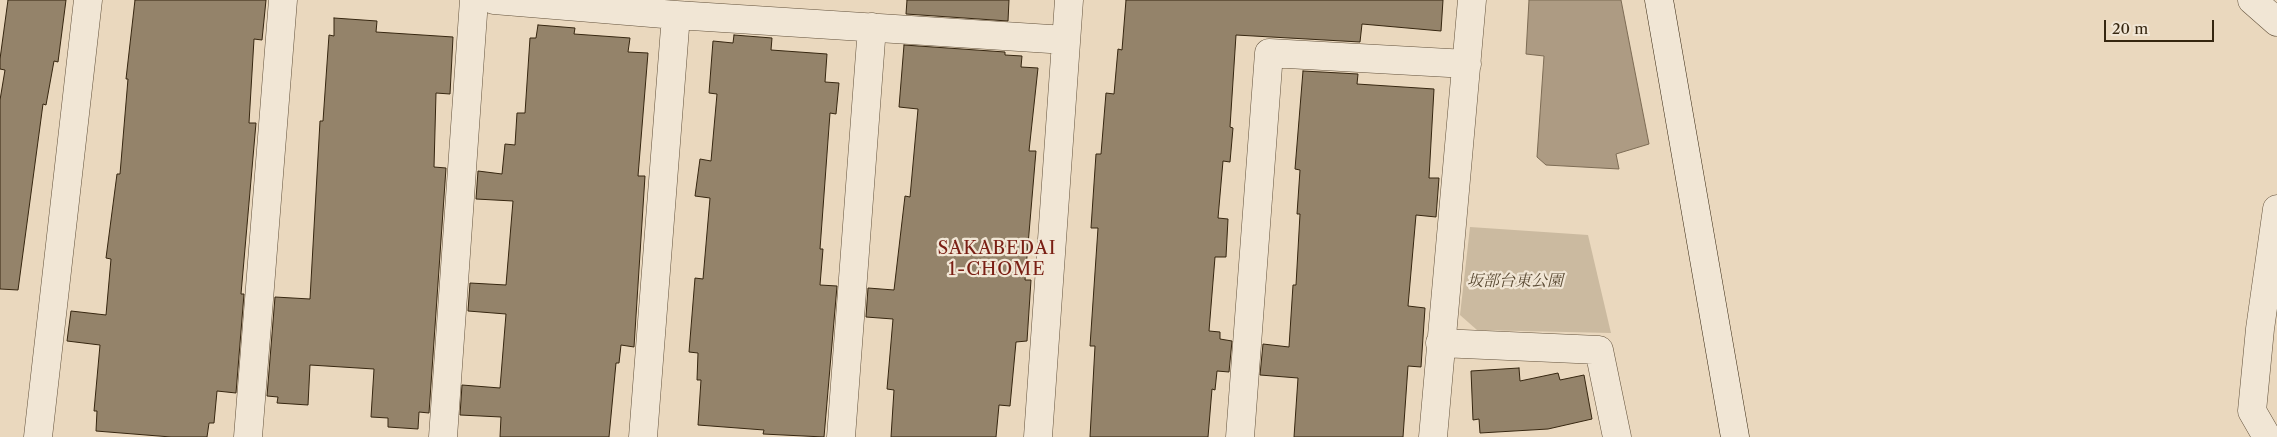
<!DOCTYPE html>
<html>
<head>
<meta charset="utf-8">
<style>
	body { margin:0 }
	#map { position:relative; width:2277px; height:437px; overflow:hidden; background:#ead8be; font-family:"Libre Caslon Text",serif }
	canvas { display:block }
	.scale { position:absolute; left:2104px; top:20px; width:110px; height:22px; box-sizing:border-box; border:2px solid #362610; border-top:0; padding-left:6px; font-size:15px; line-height:18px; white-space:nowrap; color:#362610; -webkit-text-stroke:4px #f1e6d5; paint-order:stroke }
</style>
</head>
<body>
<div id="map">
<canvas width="2277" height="437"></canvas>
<div class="scale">20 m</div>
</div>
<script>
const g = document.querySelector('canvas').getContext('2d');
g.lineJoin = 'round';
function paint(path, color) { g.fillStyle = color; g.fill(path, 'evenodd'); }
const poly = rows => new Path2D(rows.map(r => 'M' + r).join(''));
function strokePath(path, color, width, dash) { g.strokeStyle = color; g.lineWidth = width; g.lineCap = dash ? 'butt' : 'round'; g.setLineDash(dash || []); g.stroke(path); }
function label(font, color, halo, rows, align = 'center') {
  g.font = font + ' "Libre Caslon Text","Noto Serif JP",serif'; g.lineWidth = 4.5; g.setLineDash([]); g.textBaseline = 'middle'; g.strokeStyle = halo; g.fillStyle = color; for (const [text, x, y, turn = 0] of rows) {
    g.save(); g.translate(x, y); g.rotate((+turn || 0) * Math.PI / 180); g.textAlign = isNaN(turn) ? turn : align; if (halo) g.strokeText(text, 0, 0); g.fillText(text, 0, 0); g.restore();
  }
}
const green = poly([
	[1470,227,1588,235,1611,333,1477,330,1460,315]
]);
const water = poly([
	[1529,0,1621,0,1649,144,1616,154,1619,169,1546,165,1537,157,1544,56,1526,54,1529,0]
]);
const building = poly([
	[8,0,66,0,58,62,54,61,46,105,43,104,18,290,0,289,0,100,5,70,0,69,0,59,8,0],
	[135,0,266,0,262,40,254,39,249,123,256,123,241,294,244,294,236,393,217,391,214,423,209,423,207,437,171,437,96,431,97,411,94,411,100,345,67,341,71,311,106,315,111,259,106,258,117,174,120,174,128,79,126,79,135,0],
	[907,0,1009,0,1008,21,906,14,907,0],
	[1126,0,1443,0,1441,31,1362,24,1360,42,1236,35,1230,127,1233,128,1230,162,1223,161,1218,218,1228,219,1226,257,1215,257,1209,331,1220,332,1220,339,1232,341,1229,372,1217,371,1215,390,1212,389,1208,437,1090,437,1095,346,1090,346,1098,228,1091,228,1096,154,1101,154,1106,93,1114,94,1118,49,1122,50,1126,0],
	[334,18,377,21,376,32,453,37,450,94,436,93,434,167,446,168,429,413,419,412,418,429,388,427,388,418,371,417,374,369,310,365,308,405,277,403,278,397,267,396,275,297,310,299,320,121,323,121,329,35,334,36,334,18],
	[538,25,575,28,574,34,630,38,628,52,648,53,638,176,645,176,634,347,621,345,619,363,616,363,609,437,500,437,501,417,460,415,462,385,500,388,506,314,468,311,470,283,506,285,513,201,476,199,478,171,502,174,505,144,515,145,517,113,525,113,530,38,536,38,538,25],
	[734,35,772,38,771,50,827,54,825,82,839,83,836,114,830,113,820,249,823,249,820,285,837,286,824,437,763,434,764,430,698,425,701,380,697,380,698,353,689,352,695,278,703,279,710,198,695,196,700,159,711,161,717,94,709,93,713,41,733,43,734,35],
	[904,45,1005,52,1005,55,1022,56,1021,67,1038,68,1029,151,1036,151,1025,280,1031,280,1027,341,1016,342,1010,406,999,405,996,437,891,437,894,390,887,389,893,319,866,317,868,288,894,290,905,196,910,197,918,109,899,107,904,45],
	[1303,71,1358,74,1357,84,1434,89,1429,178,1439,178,1436,217,1416,215,1408,306,1425,308,1421,367,1408,366,1403,437,1294,437,1298,378,1260,375,1263,344,1289,347,1293,285,1296,285,1300,214,1297,214,1300,170,1295,169,1303,71],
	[1519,368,1520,381,1558,373,1560,380,1584,375,1592,419,1548,429,1480,433,1479,419,1473,420,1471,371,1519,368]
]);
const street = poly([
	[494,0,676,15,1066,40],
	[2252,0,2277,22],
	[1440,343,1599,350,1617,437],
	[38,437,88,0],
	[248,437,283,0],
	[443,437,474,0],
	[643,437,676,15],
	[841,437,872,27],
	[1038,437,1069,0],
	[1240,437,1269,53,1467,64],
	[1433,437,1472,0],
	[2267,437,2252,411,2260,329,2277,209]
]);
const secondary = poly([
	[1659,0,1735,437]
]);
const parkNames = [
	["坂部台東公園",1515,281]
];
const neighbourhoodNames = [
	["SAKABEDAI",997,249],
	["1-CHOME",997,270]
];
paint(green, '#cbbaa0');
paint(water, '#ad9b83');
strokePath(water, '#7d6c55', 1);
paint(building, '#94836a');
strokePath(building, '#362610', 1);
strokePath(street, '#63523c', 29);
strokePath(secondary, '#362610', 29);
strokePath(street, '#f1e6d5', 28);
strokePath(secondary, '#f1e6d5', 28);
label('italic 16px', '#5b4b34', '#f1e6d5', parkNames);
g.letterSpacing = '1px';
label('18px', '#7a1f14', '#f1e6d5', neighbourhoodNames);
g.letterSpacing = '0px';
</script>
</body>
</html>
